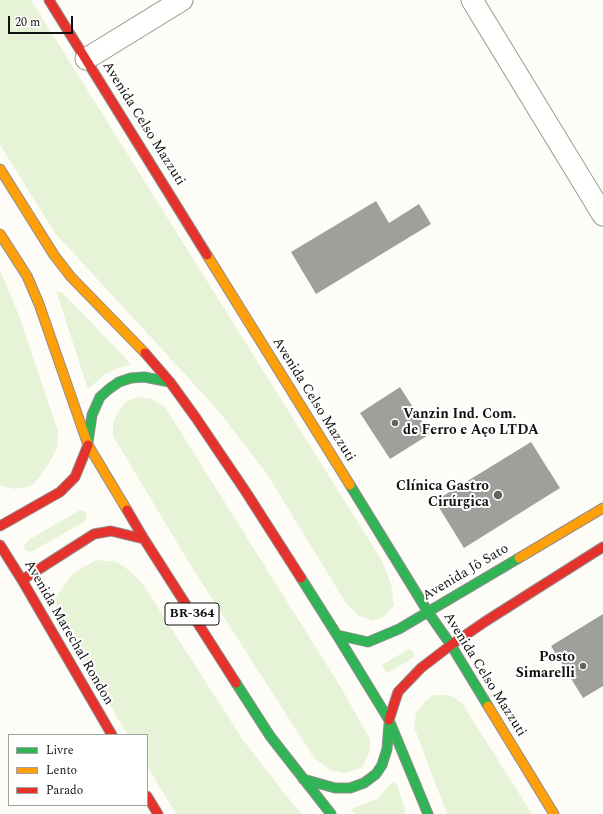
<!DOCTYPE html>
<html>
<head>
<meta charset="utf-8">
<style>
	body { margin:0 }
	#map { position:relative; width:603px; height:814px; overflow:hidden; background:#fdfcf7; font-family:Spectral,serif }
	canvas { display:block }
	.legend { position:absolute; left:8px; top:734px; width:140px; height:72px; box-sizing:border-box; background:#fff; border:1px solid #a0a0a0; margin:0; padding:5px 7px; list-style:none; font-size:12px; color:#111 }
	.legend li { display:flex; align-items:center; gap:8px; height:20px }
	.legend b { width:20px; border:1px solid #a0a0a0 }
	.scale { position:absolute; left:8px; top:16px; width:65px; height:18px; box-sizing:border-box; border:2px solid #111; border-top:0; padding-left:5px; font-size:12px; line-height:14px; white-space:nowrap; color:#111; -webkit-text-stroke:3px #fff; paint-order:stroke }
</style>
</head>
<body>
<div id="map">
<canvas width="603" height="814"></canvas>
<ul class="legend">
<li><b style="height:5px;background:#30b455"></b>Livre</li>
<li><b style="height:5px;background:#ff9f0a"></b>Lento</li>
<li><b style="height:5px;background:#e5322d"></b>Parado</li>
</ul>
<div class="scale">20 m</div>
</div>
<script>
const g = document.querySelector('canvas').getContext('2d');
g.lineJoin = 'round';
function paint(path, color) { g.fillStyle = color; g.fill(path, 'evenodd'); }
const poly = rows => new Path2D(rows.map(r => 'M' + r).join(''));
function strokePath(path, color, width, dash) { g.strokeStyle = color; g.lineWidth = width; g.lineCap = dash ? 'butt' : 'round'; g.setLineDash(dash || []); g.stroke(path); }
function label(font, color, halo, rows, align = 'center') {
  g.font = font + ' Spectral,serif'; g.lineWidth = 4; g.setLineDash([]); g.textBaseline = 'middle'; g.strokeStyle = halo; g.fillStyle = color; for (const [text, x, y, turn = 0] of rows) {
    g.save(); g.translate(x, y); g.rotate((+turn || 0) * Math.PI / 180); g.textAlign = isNaN(turn) ? turn : align; if (halo) g.strokeText(text, 0, 0); g.fillText(text, 0, 0); g.restore();
  }
}
const green = poly([
	[0,0,31,0,381,559,391,584,394,605,385,616,373,621,359,616,346,603,265,471,216,408,55,233,0,145],
	[0,270,18,313,58,431,57,447,53,456,42,474,31,486,15,489,2,486,0,484],
	[56,291,63,293,131,364,118,368,105,374,88,389],
	[138,397,152,399,165,407,340,686,370,739,370,751,362,767,347,773,330,770,314,758,188,561,113,436,113,423,118,412,126,402],
	[82,510,86,512,87,518,84,522,31,552,25,550,24,545,30,539,78,511],
	[96,560,117,562,131,572,144,586,243,740,285,794,302,814,176,814,147,766,147,735,128,735,60,623,55,599,72,574],
	[409,649,414,652,414,657,408,661,387,673,382,665],
	[434,695,449,695,462,703,532,814,447,814,414,727,416,713,424,702],
	[392,782,397,784,406,814,356,814,351,809,377,799]
]);
const building = poly([
	[376,201,389,223,419,204,431,224,316,294,291,252],
	[400,387,430,434,390,459,360,413],
	[531,442,560,488,464,548,435,501],
	[603,614,603,686,583,698,551,646]
]);
const street = poly([
	[472,0,603,215],
	[86,59,182,0]
]);
const fast = poly([
	[88,442,92,415,100,397,109,389,119,382,131,378,144,377,170,382],
	[350,485,428,612,451,645,488,706],
	[301,578,337,635,389,720,428,814],
	[337,635,368,642,399,629,519,558],
	[236,683,270,736,331,814],
	[303,779,335,788,350,788,364,783,376,774,382,765,387,749,389,724]
]);
const slow = poly([
	[0,169,54,255,71,277,145,353],
	[0,234,27,276,39,304,88,445,127,510],
	[207,255,350,485],
	[519,558,603,508],
	[488,706,554,814]
]);
const jam = poly([
	[49,0,207,255],
	[145,353,170,382,196,418,246,492,301,578],
	[127,510,144,539,236,683],
	[0,526,60,492,75,477,88,445],
	[0,545,22,580,112,735],
	[22,580,94,534,111,531,144,539],
	[389,720,398,692,421,668,451,645,486,621,603,547],
	[147,796,158,814]
]);
const markers = [
	[395,423,4,"#646362"],
	[498,495,5,"#646362"],
	[583,666,4,"#646362"]
];
const shields = [
	[192,614,54]
];
const shieldNames = [
	["BR-364",192,614]
];
const streetNames = [
	["Avenida Celso Mazzuti",143,124,58],
	["Avenida Celso Mazzuti",313,400,58],
	["Avenida Jô Sato",466,573,-31],
	["Avenida Marechal Rondon",68,633,60],
	["Avenida Celso Mazzuti",484,675,58]
];
const poiNames = [
	["Vanzin Ind. Com.",403,415,"left"],
	["de Ferro e Aço LTDA",403,431,"left"],
	["Clínica Gastro",489,487],
	["Cirúrgica",489,503],
	["Posto",575,658],
	["Simarelli",575,674]
];
paint(green, '#e7f3d7');
paint(building, '#a19f9c');
strokePath(street, '#979795', 23);
strokePath(fast, '#8e8d8b', 11);
strokePath(slow, '#8e8d8b', 11);
strokePath(jam, '#8e8d8b', 11);
strokePath(street, '#fffffe', 21);
strokePath(fast, '#30b455', 9);
strokePath(slow, '#ff9f0a', 9);
strokePath(jam, '#e5322d', 9);
for (const [x, y, r, color] of markers) { const dot = new Path2D(); dot.arc(x, y, r, 0, 2 * Math.PI); g.fillStyle = color; g.fill(dot); strokePath(dot, '#fff', 1.5); }
for (const [x, y, w] of shields) { const box = new Path2D(); box.roundRect(x - w / 2, y - 11, w, 22, 3); g.fillStyle = '#fff'; g.fill(box); strokePath(box, '#111', 1); }
label('bold 13px', '#111', null, shieldNames);
label('14px', '#111', '#fff', streetNames);
label('bold 14px', '#111', '#fff', poiNames, 'right');
</script>
</body>
</html>
